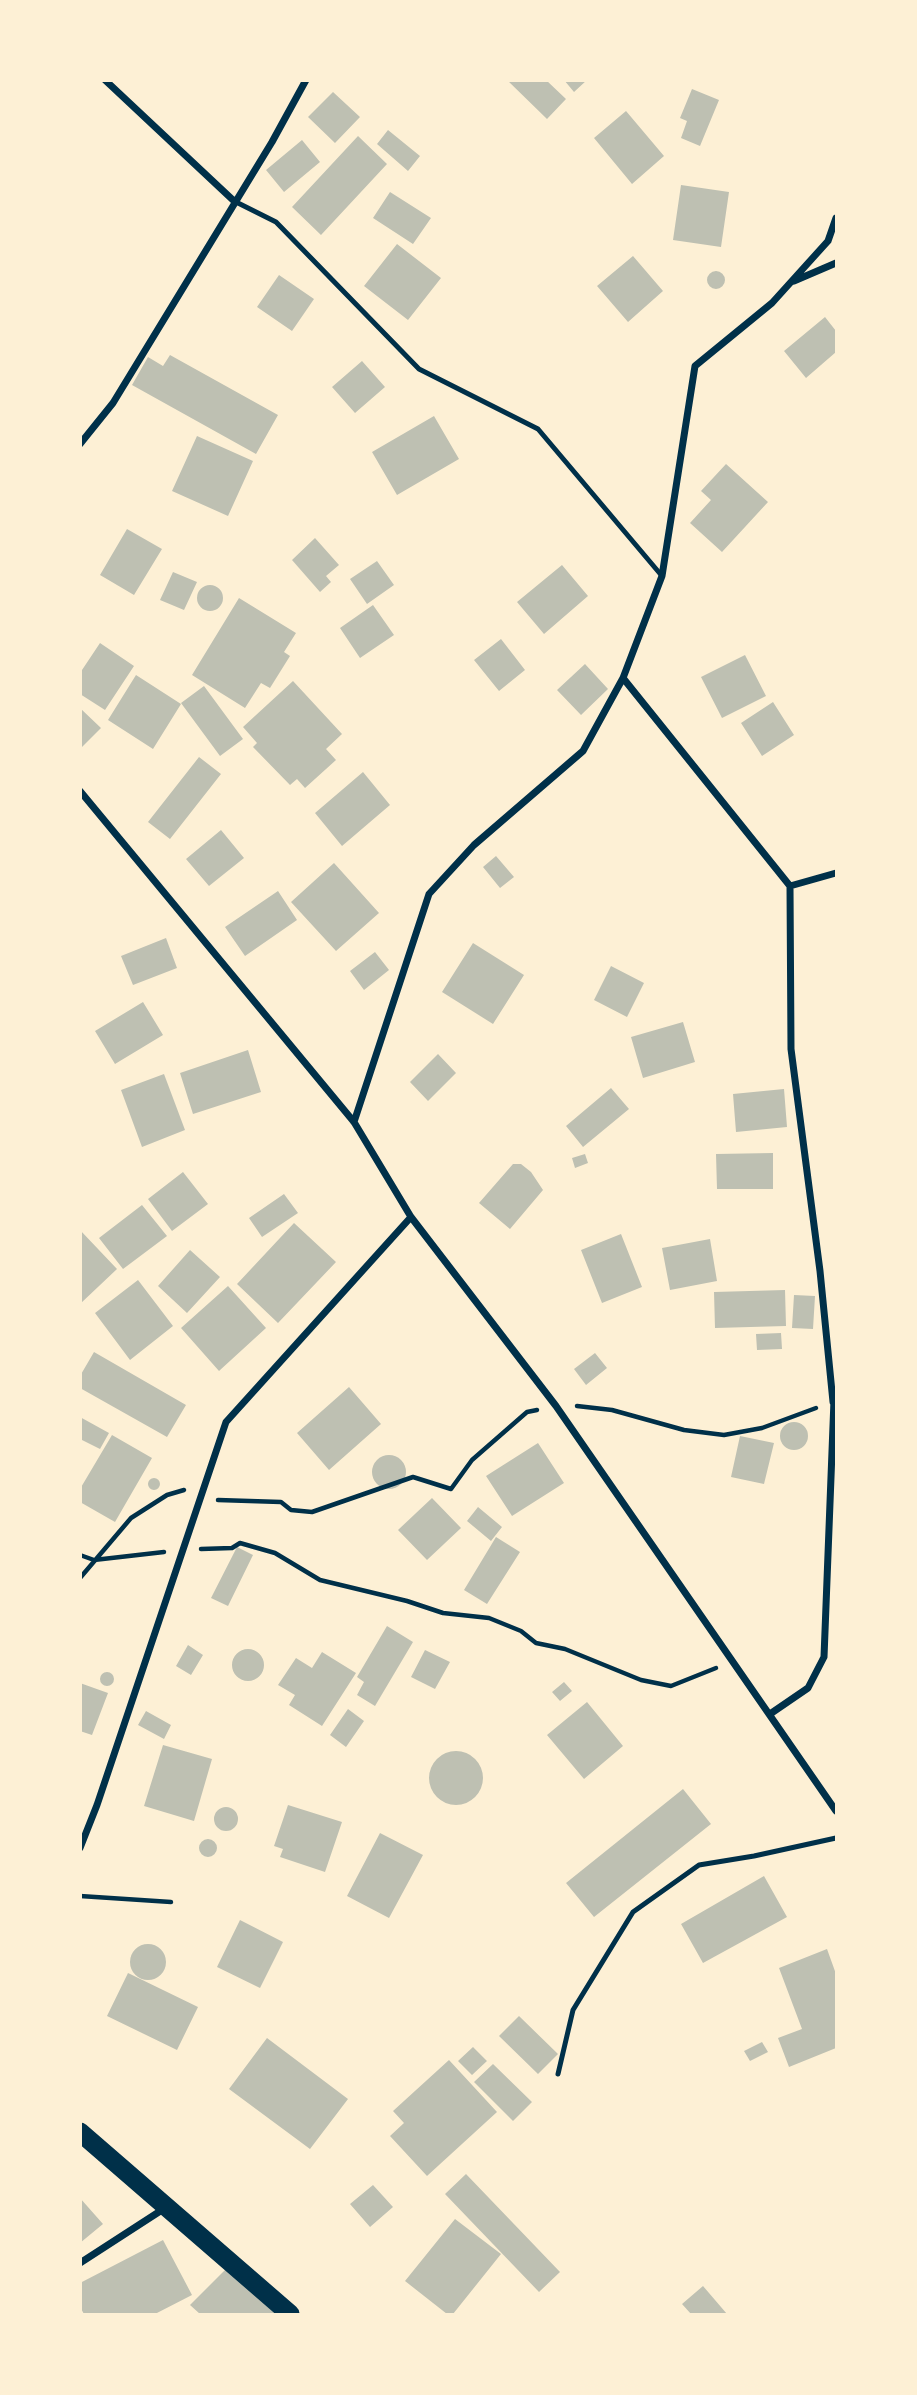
<!DOCTYPE html>
<html>
<head>
<meta charset="utf-8">
<style>
	body { margin:0 }
	#map { position:relative; width:917px; height:2395px; overflow:hidden; background:#fdf0d5; font-family:Helvetica,sans-serif }
	canvas { display:block }
	.frame { position:absolute; inset:0; border:82px solid #fdf0d5; pointer-events:none }
</style>
</head>
<body>
<div id="map">
<canvas width="917" height="2395"></canvas>
<div class="frame"></div>
</div>
<script>
const g = document.querySelector('canvas').getContext('2d');
g.lineJoin = 'round';
function paint(path, color) { g.fillStyle = color; g.fill(path, 'evenodd'); }
const poly = rows => new Path2D(rows.map(r => 'M' + r).join(''));
function strokePath(path, color, width, dash) { g.strokeStyle = color; g.lineWidth = width; g.lineCap = dash ? 'butt' : 'round'; g.setLineDash(dash || []); g.stroke(path); }
const building = poly([
	[507,80,546,80,566,99,547,119],
	[564,80,587,80,574,92],
	[692,89,719,100,700,146,681,138,687,121,680,118],
	[333,92,360,117,335,143,308,117],
	[626,111,664,156,632,184,594,138],
	[388,130,420,156,408,171,377,144],
	[358,136,387,164,321,235,292,207],
	[302,140,320,162,284,192,266,170],
	[681,185,729,192,721,247,673,240],
	[390,192,431,218,413,244,373,218],
	[397,244,441,278,408,320,364,286],
	[633,256,663,291,628,322,597,286],
	'707 280a9 9 0 1 1 18 0a9 9 0 1 1-18 0Z',
	[279,275,314,299,292,331,257,307],
	[825,317,836,331,836,352,806,378,784,351],
	[170,355,278,415,256,454,132,385,148,357,163,366],
	[362,361,385,387,355,413,332,387],
	[434,416,459,459,397,495,372,452],
	[197,436,253,461,228,516,172,491],
	[726,464,768,502,722,552,690,523,711,500,701,491],
	[127,529,162,549,134,595,100,575],
	[315,538,339,565,326,576,331,582,320,592,292,560],
	[377,561,394,585,367,604,350,579],
	[562,565,588,596,544,634,517,602],
	[173,572,197,582,184,610,160,600],
	'197 598a13 13 0 1 1 26 0a13 13 0 1 1-26 0Z',
	[239,598,296,633,284,652,290,656,270,688,261,683,245,708,192,675],
	[373,605,394,635,360,658,340,628],
	[501,639,525,670,499,691,474,660],
	[100,643,134,666,105,710,80,694,80,673],
	[745,655,766,696,722,718,701,677],
	[585,664,608,689,581,715,557,690],
	[136,675,181,704,153,749,108,720],
	[293,681,342,734,326,749,336,760,305,788,297,779,290,785,253,747,257,743,243,727],
	[204,686,243,739,220,756,181,703],
	[773,702,794,735,762,756,741,723],
	[80,708,101,728,80,749],
	[199,757,221,774,170,839,148,822],
	[363,772,390,805,342,846,315,813],
	[221,830,244,858,209,886,186,859],
	[496,856,514,877,500,888,483,867],
	[334,863,379,913,336,951,291,902],
	[278,891,297,920,245,956,225,927],
	[166,938,177,968,133,985,121,956],
	[473,943,524,975,493,1024,442,992],
	[375,952,389,970,364,990,350,971],
	[611,966,644,983,627,1017,594,1000],
	[143,1002,163,1035,115,1064,95,1031],
	[683,1022,695,1062,643,1078,631,1037],
	[248,1050,261,1092,193,1114,180,1073],
	[438,1054,456,1073,428,1101,410,1082],
	[164,1074,185,1130,142,1147,121,1090],
	[611,1088,629,1109,583,1147,566,1126],
	[784,1089,787,1127,736,1132,733,1094],
	[773,1153,773,1189,717,1189,716,1154],
	[585,1154,588,1163,575,1168,572,1158],
	[513,1164,521,1164,531,1172,543,1190,510,1229,479,1203],
	[183,1172,208,1204,172,1231,148,1199],
	[284,1194,298,1213,262,1237,249,1218],
	[142,1205,167,1236,123,1269,99,1238],
	[294,1223,336,1262,278,1323,237,1284],
	[80,1230,117,1269,80,1304],
	[621,1234,642,1287,602,1303,581,1250],
	[710,1239,717,1281,670,1290,662,1248],
	[190,1250,220,1277,187,1313,158,1286],
	[138,1280,173,1326,130,1360,95,1313],
	[228,1286,266,1328,219,1371,181,1328],
	[785,1290,786,1326,715,1328,714,1292],
	[794,1295,815,1296,813,1329,792,1328],
	[781,1333,782,1349,757,1350,756,1334],
	[94,1352,186,1405,167,1437,80,1388,80,1376],
	[595,1353,607,1368,586,1385,574,1369],
	[349,1387,381,1424,329,1470,297,1433],
	[80,1417,109,1433,100,1449,80,1439],
	'780 1436a14 14 0 1 1 28 0a14 14 0 1 1-28 0Z',
	[112,1435,152,1458,115,1522,80,1502,80,1489],
	[740,1436,774,1443,764,1484,731,1477],
	[538,1443,564,1483,512,1516,486,1476],
	'372 1472a17 17 0 1 1 34 0a17 17 0 1 1-34 0Z',
	'148 1484a6 6 0 1 1 12 0a6 6 0 1 1-12 0Z',
	[432,1498,461,1528,427,1560,398,1530],
	[478,1507,502,1527,491,1541,467,1521],
	[496,1537,520,1552,487,1604,464,1590],
	[237,1547,253,1555,228,1606,211,1598],
	[387,1626,413,1642,375,1706,357,1695,364,1682,357,1677],
	[188,1645,203,1655,191,1675,176,1666],
	'232 1665a16 16 0 1 1 32 0a16 16 0 1 1-32 0Z',
	[425,1650,450,1662,435,1689,411,1677],
	[322,1652,356,1673,322,1726,289,1705,295,1695,278,1685,296,1658,312,1668],
	'100 1679a7 7 0 1 1 14 0a7 7 0 1 1-14 0Z',
	[564,1682,572,1691,560,1701,552,1692],
	[80,1683,108,1693,92,1735,80,1731],
	[587,1702,623,1746,584,1779,547,1735],
	[348,1709,364,1721,346,1747,330,1735],
	[146,1711,171,1725,164,1739,138,1725],
	[163,1745,212,1759,194,1821,144,1806],
	'429 1778a27 27 0 1 1 54 0a27 27 0 1 1-54 0Z',
	[683,1789,711,1824,594,1917,566,1883],
	[288,1805,342,1822,325,1872,280,1857,283,1849,274,1846],
	'214 1819a12 12 0 1 1 24 0a12 12 0 1 1-24 0Z',
	[380,1833,423,1855,389,1918,347,1896],
	'199 1848a9 9 0 1 1 18 0a9 9 0 1 1-18 0Z',
	[764,1876,787,1917,703,1963,681,1924],
	[240,1920,283,1942,260,1988,217,1967],
	'130 1962a18 18 0 1 1 36 0a18 18 0 1 1-36 0Z',
	[827,1949,836,1974,836,2048,789,2067,778,2038,802,2029,779,1968],
	[128,1973,198,2007,177,2050,107,2016],
	[519,2016,558,2054,538,2074,499,2036],
	[267,2038,348,2099,310,2149,229,2089],
	[762,2042,768,2052,750,2061,744,2051],
	[473,2047,487,2061,472,2075,458,2061],
	[449,2060,497,2112,427,2176,390,2136,404,2123,393,2111],
	[493,2064,532,2102,513,2121,474,2082],
	[466,2174,560,2272,539,2292,445,2194],
	[373,2185,393,2207,370,2227,350,2204],
	[80,2198,103,2224,80,2243],
	[455,2219,501,2254,453,2314,447,2314,405,2281],
	[163,2240,192,2295,155,2314,84,2314,80,2307,80,2283],
	[232,2263,283,2314,200,2314,190,2305],
	[703,2286,727,2314,691,2314,682,2304]
]);
const path = poly([
	[577,1406,612,1410,684,1430,724,1435,762,1428,816,1408],
	[218,1500,281,1502,291,1510,312,1512,413,1477,451,1489,472,1460,527,1412,537,1410],
	[201,1549,232,1548,240,1543,275,1553,320,1580,407,1601,443,1613,489,1618,521,1631,536,1643,565,1649,641,1680,671,1686,716,1668],
	[80,1555,94,1560,164,1552],
	[80,1578,131,1518,167,1495,184,1490],
	[80,1896,171,1902]
]);
const service = poly([
	[234,201,276,222,419,369,538,429,662,576],
	[558,2074,573,2010,633,1912,699,1865,754,1856,836,1838]
]);
const minor = poly([
	[105,80,234,201],
	[794,281,836,263],
	[80,444,113,403,272,142,306,80],
	[623,678,790,886,791,1049,820,1271,833,1402],
	[80,791,354,1122,411,1217,556,1406,836,1811],
	[790,886,836,873],
	[354,1122,429,894,474,845,583,751,623,678,662,576,695,366,772,303,828,241,836,218],
	[770,1714,808,1688,824,1657,834,1400],
	[80,1848,97,1805,226,1422,411,1217],
	[80,2263,165,2208]
]);
const trunk = poly([
	[80,2132,290,2314]
]);
paint(building, '#bec0b2');
strokePath(path, '#003049', 4.5);
strokePath(service, '#003049', 5);
strokePath(minor, '#003049', 7);
strokePath(trunk, '#003049', 19);
</script>
</body>
</html>
